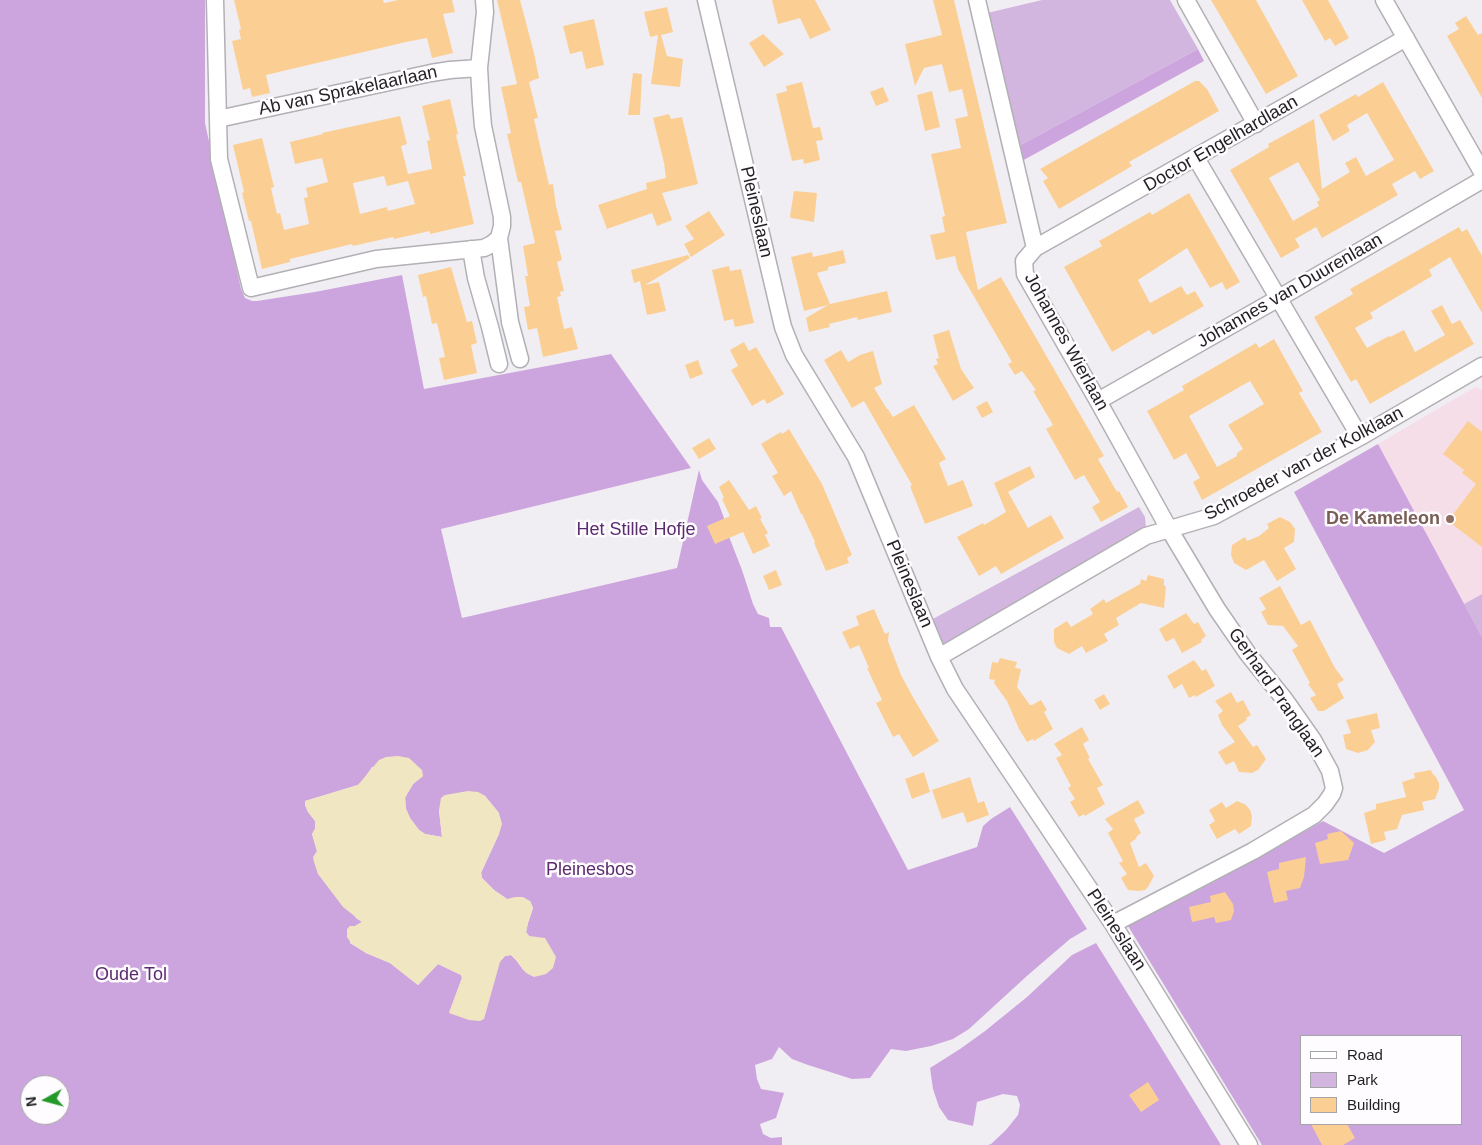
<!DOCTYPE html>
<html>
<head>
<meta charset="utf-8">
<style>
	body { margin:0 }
	#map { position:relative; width:1482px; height:1145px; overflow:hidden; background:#f1eef3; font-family:Helvetica,sans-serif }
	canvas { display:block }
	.legend { position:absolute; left:1300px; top:1035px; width:162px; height:90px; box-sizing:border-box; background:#fefcff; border:1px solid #a5a4a6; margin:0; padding:6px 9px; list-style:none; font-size:15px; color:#201f21 }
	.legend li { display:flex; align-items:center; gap:10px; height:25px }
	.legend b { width:25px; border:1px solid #a5a4a6 }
	.north { position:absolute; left:20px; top:1075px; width:50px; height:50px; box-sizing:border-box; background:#fefcff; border:1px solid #a5a4a6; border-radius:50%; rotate:263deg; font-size:14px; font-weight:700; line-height:20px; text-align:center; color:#201f21 }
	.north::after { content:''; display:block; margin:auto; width:18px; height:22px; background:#239929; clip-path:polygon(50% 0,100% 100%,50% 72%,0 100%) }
</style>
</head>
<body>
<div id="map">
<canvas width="1482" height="1145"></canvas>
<ul class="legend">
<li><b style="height:6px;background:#fff"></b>Road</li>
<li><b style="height:14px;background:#d2b6df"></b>Park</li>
<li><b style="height:14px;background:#fbcf94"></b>Building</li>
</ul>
<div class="north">N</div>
</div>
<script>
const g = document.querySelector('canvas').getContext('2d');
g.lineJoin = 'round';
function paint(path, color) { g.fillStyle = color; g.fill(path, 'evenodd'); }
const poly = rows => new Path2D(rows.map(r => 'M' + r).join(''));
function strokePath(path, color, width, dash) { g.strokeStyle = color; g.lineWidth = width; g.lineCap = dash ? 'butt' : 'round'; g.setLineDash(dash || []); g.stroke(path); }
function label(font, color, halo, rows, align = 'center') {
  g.font = font + ' Helvetica,sans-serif'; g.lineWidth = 5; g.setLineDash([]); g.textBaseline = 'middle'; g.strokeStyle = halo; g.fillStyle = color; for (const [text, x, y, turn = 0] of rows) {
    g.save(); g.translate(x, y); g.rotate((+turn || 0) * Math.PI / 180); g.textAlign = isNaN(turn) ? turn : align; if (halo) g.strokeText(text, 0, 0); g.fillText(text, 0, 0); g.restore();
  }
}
const education = poly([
	[1475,387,1482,390,1482,594,1464,604,1378,444]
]);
const green = poly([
	[1042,0,1170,0,1198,49,1015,148,983,14],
	[1139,507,1145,517,1146,528,1136,535,978,626,946,643,939,645,929,621],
	[1482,594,1482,637,1464,604]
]);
const forest = poly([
	[0,0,205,0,205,123,241,289,245,298,252,301,257,301,315,292,402,275,424,389,611,354,691,468,441,529,462,618,677,568,699,470,702,480,718,502,724,518,726,529,742,570,753,604,758,614,769,618,770,627,781,627,908,870,977,847,983,826,991,819,1010,807,1087,929,1070,939,1028,975,969,1029,953,1039,931,1046,906,1051,891,1049,870,1078,852,1079,808,1065,792,1059,779,1047,772,1059,755,1065,757,1079,761,1089,784,1093,776,1118,760,1124,763,1134,771,1138,782,1137,782,1145,0,1145],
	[372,767,423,776,413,784,405,797,406,809,410,818,419,830,425,834,442,837,439,810,477,792,485,796,499,813,499,834,481,873,482,878,494,890,507,899,530,901,533,908,528,923,526,932,529,936,524,971,516,960,511,955,505,956,449,1013,462,978,461,975,438,964,418,985,390,963,366,953,350,943,350,926,355,926,362,922,356,918,317,851,312,834,315,829,315,821,308,812,305,805,305,801,358,785,364,779],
	[30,1085,60,1085,60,1115,30,1115],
	[1198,49,1204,61,1020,162,1015,148],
	[1378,444,1482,637,1482,1145,1262,1145,1128,926,1221,878,1323,821,1384,853,1464,810,1294,492],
	[1301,1036,1461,1036,1461,1124,1301,1124],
	[1096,943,1146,1023,1221,1145,988,1145,991,1144,1006,1130,1018,1115,1020,1105,1017,1096,1003,1094,977,1102,973,1126,948,1120,939,1107,933,1089,930,1068,960,1049,985,1031,1027,997,1072,955]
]);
const sand = poly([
	[398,756,409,758,422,770,423,776,413,784,405,798,406,809,410,818,419,830,425,834,442,837,439,810,441,798,445,795,468,791,478,792,485,796,499,813,502,824,499,834,481,872,482,878,494,890,507,899,515,897,523,897,530,901,533,908,528,923,526,932,529,936,545,938,556,957,553,968,546,974,534,977,526,973,516,960,511,955,505,956,500,962,484,1019,480,1021,469,1020,449,1013,462,978,461,975,438,964,418,985,390,963,366,953,351,943,347,937,347,929,350,926,355,926,362,922,343,907,318,874,314,862,313,857,317,851,312,834,315,829,315,821,308,812,305,805,305,801,358,785,379,760,386,757]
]);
const building = poly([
	[234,0,383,0,384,3,398,0,452,0,455,12,443,14,453,53,432,58,427,38,406,42,266,75,270,93,252,97,250,88,243,90,232,41,241,39,239,30,241,29],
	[497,0,520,0,534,53,539,78,529,82,538,118,534,119,549,185,553,184,556,206,562,230,555,231,562,260,557,262,564,291,560,292,561,296,557,297,564,329,572,327,578,349,543,357,537,328,528,330,524,307,530,306,525,276,528,276,523,246,535,243,521,182,518,182,507,134,511,133,501,87,517,84],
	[772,0,815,0,831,30,810,39,800,18,778,24],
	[933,0,954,0,1007,223,966,232,978,290,1001,277,1104,456,1098,459,1117,492,1119,491,1128,507,1101,522,1092,507,1100,502,1084,475,1075,480,1046,429,1053,425,1033,391,1036,390,1022,371,1015,375,1008,364,1012,362,958,269,955,256,936,260,930,235,945,232,942,217,945,216,931,154,961,148,955,119,968,116,962,89,949,92,942,64,924,68,915,86,905,44,942,35],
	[1211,0,1256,0,1298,76,1266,94],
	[1302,0,1328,0,1349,38,1335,46,1330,38,1325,41],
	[667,7,673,32,661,35,667,56,683,59,680,87,651,84,658,35,650,37,644,12],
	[1466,16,1478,35,1482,33,1482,98,1447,36,1459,29,1455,23],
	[594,19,604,65,586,69,582,51,570,54,563,26],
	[763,34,784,54,764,67,749,43],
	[633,73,642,74,640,115,628,115],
	[1195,81,1199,81,1207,89,1219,111,1129,162,1132,166,1059,209,1043,181,1048,178,1040,169],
	[802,82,813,128,820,127,823,140,816,141,820,160,804,164,803,159,792,161,776,94,787,91,786,86],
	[1383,82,1434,171,1420,179,1415,171,1392,184,1398,195,1322,238,1316,227,1295,239,1300,247,1281,258,1230,170,1269,147,1268,144,1314,119,1322,189,1350,172,1345,163,1356,157,1366,176,1394,160,1367,113,1347,125,1350,131,1333,141,1319,115,1356,94,1358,97],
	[1298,162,1320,200,1317,202,1319,206,1293,221,1269,178],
	[883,87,889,101,876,106,870,92],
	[932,91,940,127,925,131,917,95],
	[450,99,458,134,456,135,466,176,463,176,474,224,430,234,430,231,394,239,393,237,353,246,352,244,290,259,290,262,262,269,251,221,249,221,242,193,244,192,233,145,262,138,274,187,271,188,277,214,280,213,284,230,309,224,304,198,308,197,306,188,328,182,322,158,295,164,290,142,323,134,322,133,400,116,407,144,401,146,408,174,432,169,427,141,430,140,422,106],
	[384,176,387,186,408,181,415,204,388,211,387,207,360,214,353,183],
	[669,114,671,119,682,117,698,184,662,193,672,220,657,226,652,213,607,229,598,205,647,189,646,183,666,178,664,163,653,118],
	[794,191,817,193,814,222,791,218,790,216],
	[1189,193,1240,282,1226,290,1222,282,1210,288,1187,248,1138,280,1150,303,1181,286,1187,295,1195,291,1204,306,1153,335,1149,330,1112,352,1064,267,1102,246,1099,241,1150,212,1152,215],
	[709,211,725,235,691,257,684,244,694,239,685,226],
	[1459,227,1462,232,1467,229,1482,256,1482,313,1450,257,1429,270,1432,276,1370,313,1373,318,1355,328,1367,348,1389,336,1390,337,1404,330,1415,352,1445,335,1431,311,1442,305,1452,324,1460,320,1474,344,1370,404,1356,379,1351,382,1314,317,1353,294,1350,289],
	[843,250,846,263,828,267,828,270,817,273,830,304,887,291,892,312,858,320,857,317,829,324,830,327,809,332,806,318,828,305,804,311,791,257,812,252,813,257],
	[688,255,690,258,645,285,659,282,666,311,647,315,640,281,634,283,631,270],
	[729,266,730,271,741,269,754,323,735,327,733,319,724,321,712,270],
	[451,267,467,322,472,321,477,343,471,345,477,373,444,380,439,358,445,357,437,323,432,324,426,296,423,297,418,275],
	[949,330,961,369,974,388,953,401,933,366,938,364,936,359,939,358,933,335],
	[1274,339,1303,391,1299,393,1322,432,1202,500,1193,482,1200,478,1186,453,1174,460,1147,411,1184,390,1182,386,1256,343,1259,348],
	[1250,381,1264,404,1228,425,1243,449,1237,453,1237,456,1217,467,1189,416],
	[744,342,749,351,756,347,784,394,767,404,764,399,752,406,731,370,738,366,730,350],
	[841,350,848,362,860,355,873,351,882,384,874,388,887,409,888,409,893,417,914,405,946,459,939,463,948,486,963,480,973,506,925,524,910,486,912,485,864,401,852,408,824,360],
	[698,360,703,374,690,379,685,365],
	[987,401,993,412,982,418,976,407],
	[1468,421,1482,432,1482,547,1448,521,1476,484,1462,473,1464,470,1443,454],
	[789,429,822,484,852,555,847,558,849,563,826,571,814,543,815,542,802,514,801,514,791,491,784,496,772,476,778,473,761,444,781,432,782,434],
	[709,438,716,449,699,459,692,448],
	[1030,466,1035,477,1008,492,1028,528,1051,515,1064,538,1001,574,996,566,979,576,957,537,983,523,984,525,1006,512,994,483],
	[729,480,749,510,756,506,762,518,760,519,768,533,765,535,770,546,753,554,743,532,715,544,707,526,730,516,722,499,724,498,719,487],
	[1280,517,1290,522,1295,529,1294,542,1284,548,1296,569,1277,581,1264,560,1246,570,1234,563,1231,555,1232,545,1245,537,1247,541,1259,536,1269,528,1267,524],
	[776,570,782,585,769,590,763,576],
	[1148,575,1164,579,1164,586,1166,586,1164,608,1141,603,1116,618,1119,625,1104,634,1108,641,1086,653,1082,646,1069,654,1057,648,1054,642,1054,629,1067,621,1071,627,1093,614,1090,609,1104,599,1106,603,1140,584,1141,579,1146,581],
	[1280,586,1301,625,1310,620,1335,668,1344,680,1337,684,1344,698,1324,711,1318,711,1310,698,1316,695,1308,684,1310,683,1292,650,1298,646,1283,626,1268,625,1261,612,1266,609,1259,598],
	[874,609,885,634,889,632,888,641,901,675,914,699,939,741,913,757,899,734,893,737,876,703,882,700,867,668,869,668,859,645,850,649,842,632,859,625,856,616],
	[1186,613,1194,624,1198,622,1206,636,1201,640,1202,642,1182,653,1174,638,1166,642,1159,629],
	[1000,658,1017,662,1015,668,1021,669,1017,687,1030,705,1032,705,1041,700,1047,710,1044,712,1053,729,1034,741,1033,739,1027,742,1019,729,1007,701,994,683,995,680,989,679,992,662,998,663],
	[1194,660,1202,671,1206,669,1215,686,1196,697,1195,695,1189,698,1182,684,1174,689,1167,676],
	[1231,692,1237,703,1243,700,1251,715,1246,718,1247,720,1238,726,1253,747,1257,745,1266,759,1258,770,1252,773,1239,772,1234,761,1226,765,1218,752,1235,742,1222,725,1218,715,1223,711,1215,701],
	[1104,694,1110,704,1100,710,1094,700],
	[1377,713,1380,728,1371,730,1375,742,1368,750,1358,753,1346,749,1343,735,1351,733,1346,720],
	[1082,727,1089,740,1083,744,1090,758,1088,759,1103,785,1097,788,1105,804,1085,816,1084,814,1079,817,1070,802,1075,799,1068,788,1071,786,1056,758,1062,755,1054,744],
	[1431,770,1432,773,1436,777,1439,783,1439,789,1435,799,1422,802,1424,810,1402,815,1397,829,1384,832,1386,840,1371,844,1364,813,1376,809,1376,804,1406,797,1402,782,1415,778,1414,773],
	[924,772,930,792,912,799,905,779],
	[970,777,978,803,984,801,989,815,967,823,963,812,942,819,932,790],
	[1138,800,1145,813,1134,819,1141,833,1136,837,1137,838,1130,843,1139,867,1146,863,1154,876,1148,887,1145,890,1139,891,1128,890,1121,878,1127,874,1119,863,1123,861,1108,833,1113,829,1105,819],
	[1237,801,1246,805,1250,810,1252,816,1251,826,1239,834,1235,829,1217,839,1209,825,1215,821,1209,810,1222,802,1226,808],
	[1341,831,1354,843,1348,860,1320,864,1315,843,1328,839,1327,834],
	[1306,857,1304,877,1300,888,1286,891,1288,900,1274,903,1267,872,1279,869,1279,863],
	[1225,892,1233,904,1234,911,1231,920,1216,923,1214,917,1192,922,1189,907,1211,902,1210,896],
	[1148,1082,1159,1100,1141,1112,1129,1095],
	[1311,1124,1347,1124,1355,1138,1343,1145,1322,1145]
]);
const street = poly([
	[215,0,219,159,251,288,376,259,484,248,492,244,499,238],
	[484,0,485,12,479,68,481,103,483,126,502,217,502,226,499,238,510,322,520,359],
	[706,0,783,327,794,355,856,457,939,657,955,689,1113,924,1249,1145],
	[977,0,1035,248,1024,261,1025,274,1098,401,1169,529,1217,609,1248,654,1285,700,1313,740,1330,771,1334,788,1332,794,1325,804,1314,815,1253,851,1113,924],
	[1186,0,1256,124],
	[1384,0,1482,172],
	[218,119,431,73,450,70,479,68],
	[1196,158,1360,437],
	[1035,248,1406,38],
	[471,249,476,278,490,327,499,364],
	[1098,401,1279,298,1482,180],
	[939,657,1146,536,1214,516,1360,437,1482,366]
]);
const markers = [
	[1450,519,5,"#8d6e63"]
];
const streetNames = [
	["Ab van Sprakelaarlaan",348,91,-12],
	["Doctor Engelhardlaan",1221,144,-30],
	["Pleineslaan",756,212,77],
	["Johannes van Duurenlaan",1290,291,-30],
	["Johannes Wierlaan",1066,342,61],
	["Schroeder van der Kolklaan",1304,464,-28],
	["Pleineslaan",909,584,67],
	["Gerhard Pranglaan",1276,693,55],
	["Pleineslaan",1116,930,57]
];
const educationNames = [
	["De Kameleon",1440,519]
];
const parkNames = [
	["Het Stille Hofje",636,530],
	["Pleinesbos",590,870],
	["Oude Tol",131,975]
];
paint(education, '#f6dee9');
paint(green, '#d2b6df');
paint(forest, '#cda5de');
paint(sand, '#f0e6c1');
paint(building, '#fbcf94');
strokePath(street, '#b3b0b5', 19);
strokePath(street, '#fff', 16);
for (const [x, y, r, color] of markers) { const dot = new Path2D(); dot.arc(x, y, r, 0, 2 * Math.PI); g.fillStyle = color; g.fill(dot); strokePath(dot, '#fefcff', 2); }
label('18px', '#201f21', '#fefcff', streetNames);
label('bold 18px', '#785e54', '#fefcff', educationNames, 'right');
label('18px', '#5b2b6e', '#fefcff', parkNames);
</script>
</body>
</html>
